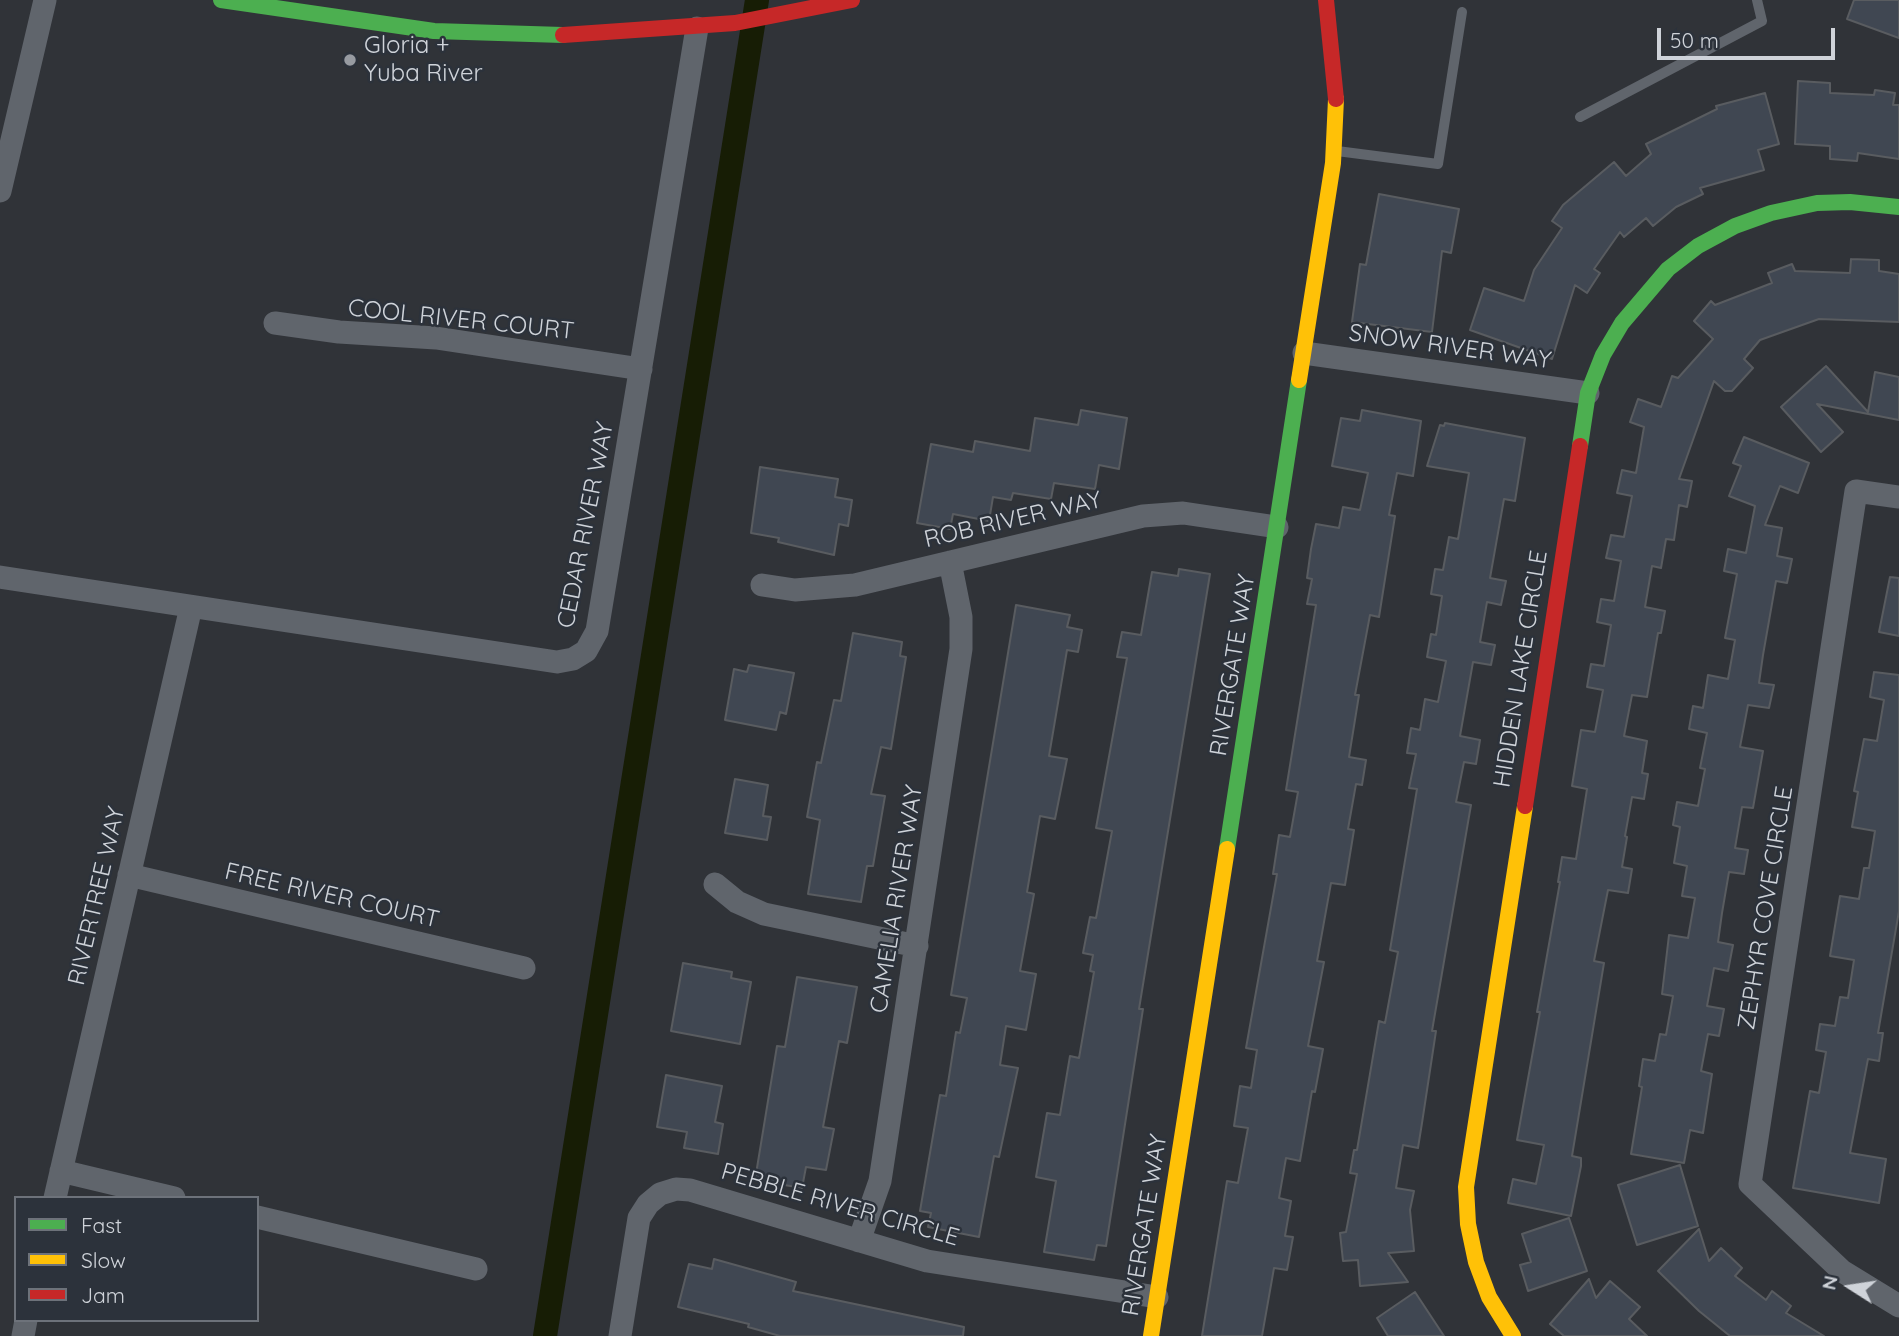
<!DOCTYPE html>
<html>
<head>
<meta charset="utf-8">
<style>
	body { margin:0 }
	#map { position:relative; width:1899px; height:1336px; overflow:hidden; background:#303338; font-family:Quicksand,sans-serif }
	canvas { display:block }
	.legend { position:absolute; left:14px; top:1196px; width:245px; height:126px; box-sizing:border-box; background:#2c323b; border:2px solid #6d727a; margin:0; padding:9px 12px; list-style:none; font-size:21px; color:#cfd3d9 }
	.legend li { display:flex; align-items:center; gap:14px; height:35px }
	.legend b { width:35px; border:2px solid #6d727a }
	.north { position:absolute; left:1815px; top:1252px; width:70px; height:70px; -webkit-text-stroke:5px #2c323b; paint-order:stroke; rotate:282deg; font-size:19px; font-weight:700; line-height:28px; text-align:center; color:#cfd3d9 }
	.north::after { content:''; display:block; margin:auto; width:24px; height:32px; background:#cfd3d9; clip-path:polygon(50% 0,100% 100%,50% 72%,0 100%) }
	.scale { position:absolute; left:1657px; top:28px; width:178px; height:32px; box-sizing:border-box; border:4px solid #cfd3d9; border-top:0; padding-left:9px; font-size:21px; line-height:24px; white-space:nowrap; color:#cfd3d9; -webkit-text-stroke:5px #2c323b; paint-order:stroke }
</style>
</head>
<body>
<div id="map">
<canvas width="1899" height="1336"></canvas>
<ul class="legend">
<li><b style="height:9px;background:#4caf50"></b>Fast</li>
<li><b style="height:9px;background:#ffc107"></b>Slow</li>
<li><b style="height:9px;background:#c62828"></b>Jam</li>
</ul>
<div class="north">N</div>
<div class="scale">50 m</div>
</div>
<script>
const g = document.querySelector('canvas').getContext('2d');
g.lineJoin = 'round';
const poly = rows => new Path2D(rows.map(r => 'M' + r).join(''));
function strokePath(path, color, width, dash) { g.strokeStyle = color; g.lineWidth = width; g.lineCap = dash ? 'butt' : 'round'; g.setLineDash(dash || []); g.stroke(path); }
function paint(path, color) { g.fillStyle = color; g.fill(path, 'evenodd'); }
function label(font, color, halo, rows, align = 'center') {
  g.font = font + ' Quicksand,sans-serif'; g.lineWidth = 5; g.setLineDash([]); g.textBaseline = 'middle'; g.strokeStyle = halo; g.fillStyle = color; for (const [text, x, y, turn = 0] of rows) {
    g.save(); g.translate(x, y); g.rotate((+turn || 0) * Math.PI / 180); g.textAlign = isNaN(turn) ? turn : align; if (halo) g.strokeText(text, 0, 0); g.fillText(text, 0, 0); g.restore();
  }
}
const canal = poly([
	[545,1336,757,0]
]);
const building = poly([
	[1854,0,1899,0,1899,38,1847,19,1854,0],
	[1798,81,1830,83,1830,93,1874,95,1875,90,1895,93,1893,105,1899,105,1899,159,1858,153,1857,161,1830,159,1830,146,1795,144,1798,81],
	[1765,93,1779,144,1758,150,1764,170,1700,188,1703,194,1676,207,1653,226,1646,218,1624,237,1620,232,1594,269,1600,273,1587,293,1575,285,1552,359,1470,330,1484,288,1524,301,1534,270,1562,228,1552,221,1563,205,1614,162,1626,176,1651,154,1646,144,1717,109,1716,106,1765,93],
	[1379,194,1459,209,1451,253,1442,251,1432,332,1352,322,1360,264,1366,265,1379,194],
	[1851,259,1879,260,1879,271,1899,274,1899,322,1819,319,1760,340,1744,359,1753,368,1732,391,1725,391,1714,381,1679,479,1692,481,1687,507,1679,505,1674,540,1666,539,1661,568,1652,566,1645,607,1665,611,1661,633,1658,633,1647,697,1632,695,1624,736,1647,741,1642,773,1648,774,1644,799,1632,797,1625,836,1627,837,1622,867,1632,869,1628,893,1608,890,1594,961,1604,963,1572,1156,1581,1158,1581,1166,1571,1216,1508,1203,1513,1179,1536,1184,1544,1145,1517,1140,1540,1012,1537,1012,1560,882,1558,882,1562,857,1576,859,1587,789,1572,786,1581,730,1595,732,1603,690,1587,687,1591,664,1604,666,1611,625,1597,622,1601,599,1614,601,1621,561,1606,558,1611,535,1624,537,1632,496,1617,493,1622,470,1636,473,1644,427,1630,422,1638,399,1661,407,1672,376,1678,378,1713,339,1694,321,1711,301,1715,305,1772,283,1768,273,1792,264,1795,271,1850,273,1851,259],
	[1826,366,1868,412,1875,372,1899,377,1899,420,1817,404,1843,432,1821,452,1781,407,1826,366],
	[1081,410,1127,418,1119,469,1099,465,1095,489,1054,483,1051,499,1013,493,1011,500,993,497,989,521,953,514,950,529,917,523,931,444,973,452,975,441,1030,451,1035,418,1078,425,1081,410],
	[1362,410,1421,421,1413,476,1397,473,1389,515,1395,516,1379,617,1370,615,1355,695,1359,695,1349,757,1366,760,1362,785,1356,784,1348,829,1354,830,1345,885,1331,883,1317,961,1324,962,1308,1046,1323,1049,1315,1092,1312,1091,1300,1161,1286,1158,1279,1198,1291,1201,1285,1236,1293,1237,1287,1270,1274,1268,1262,1336,1202,1336,1227,1181,1238,1183,1248,1128,1234,1126,1240,1086,1251,1088,1257,1050,1246,1048,1277,874,1273,874,1279,835,1290,837,1298,792,1286,790,1316,605,1307,604,1312,579,1307,578,1311,549,1316,524,1339,528,1343,507,1360,510,1368,473,1332,466,1341,418,1360,421,1362,410],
	[1445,423,1525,438,1515,501,1504,499,1490,578,1506,581,1501,605,1487,602,1480,642,1495,645,1491,665,1473,662,1460,736,1480,740,1476,764,1464,762,1456,802,1471,805,1432,1031,1436,1031,1422,1123,1418,1148,1403,1145,1396,1188,1414,1191,1410,1210,1414,1251,1388,1253,1408,1282,1360,1286,1358,1260,1343,1261,1340,1233,1346,1232,1357,1174,1350,1173,1354,1150,1357,1150,1379,1021,1385,1023,1398,952,1390,950,1417,789,1409,788,1416,754,1407,753,1411,728,1420,730,1425,699,1438,702,1446,661,1427,657,1431,634,1436,635,1442,596,1431,594,1435,569,1443,570,1449,537,1458,539,1469,473,1427,466,1440,425,1444,426,1445,423],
	[1744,437,1809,463,1798,493,1780,486,1765,525,1782,528,1777,556,1792,559,1787,583,1776,581,1763,655,1759,683,1774,685,1769,708,1748,705,1740,747,1763,751,1753,808,1742,807,1735,848,1748,850,1744,874,1729,872,1722,913,1718,942,1733,945,1728,971,1714,968,1707,1006,1724,1009,1719,1036,1708,1034,1701,1071,1712,1074,1703,1133,1690,1130,1684,1163,1631,1154,1642,1087,1639,1086,1643,1059,1655,1061,1660,1034,1666,1035,1673,996,1662,994,1669,935,1688,938,1695,898,1682,896,1687,866,1674,863,1680,827,1673,825,1677,802,1698,806,1705,769,1700,768,1707,733,1689,729,1693,706,1703,708,1708,675,1728,679,1735,640,1725,638,1737,574,1724,571,1728,549,1746,553,1755,506,1729,496,1741,466,1733,463,1744,437],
	[760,467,838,479,835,497,852,500,848,526,839,524,834,555,778,542,779,538,751,533,760,467],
	[1179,569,1210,574,1139,1009,1143,1009,1106,1246,1097,1245,1094,1260,1044,1252,1056,1181,1036,1177,1047,1113,1060,1115,1070,1056,1079,1058,1094,972,1090,971,1093,955,1083,953,1090,917,1096,918,1112,831,1096,828,1127,658,1117,657,1122,632,1141,635,1152,572,1178,576,1179,569],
	[1890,577,1899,578,1899,636,1879,632,1890,577],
	[1016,605,1070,615,1067,627,1082,630,1078,652,1067,650,1049,756,1067,759,1055,819,1040,816,1027,892,1034,894,1020,971,1036,974,1026,1030,1006,1026,1000,1065,1018,1068,999,1157,994,1156,979,1237,928,1227,931,1213,920,1211,940,1095,946,1096,956,1032,960,1033,967,998,951,995,1016,605],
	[853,633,902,642,900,656,906,657,891,749,881,747,871,794,885,796,873,866,867,866,861,902,808,894,820,820,807,817,817,762,821,763,834,700,841,701,853,633],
	[749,665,794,673,786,714,780,712,776,730,725,720,734,669,747,672,749,665],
	[1874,672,1899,675,1899,911,1878,1033,1883,1033,1879,1061,1868,1059,1850,1153,1886,1159,1879,1203,1793,1188,1810,1091,1819,1093,1826,1052,1816,1050,1820,1024,1835,1026,1840,997,1848,998,1854,960,1830,956,1840,896,1859,899,1864,868,1869,868,1875,831,1852,827,1858,792,1854,791,1864,739,1877,741,1884,700,1870,697,1874,672],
	[735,779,768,785,763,816,771,817,767,840,725,833,735,779],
	[683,963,732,972,731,978,751,982,740,1044,671,1031,683,963],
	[797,977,857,987,847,1043,839,1041,823,1127,834,1129,826,1170,806,1167,802,1188,755,1180,777,1046,785,1047,797,977],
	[666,1075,722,1086,715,1122,723,1124,718,1154,684,1148,687,1132,657,1127,666,1075],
	[1680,1165,1698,1226,1637,1245,1618,1185,1680,1165],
	[1569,1218,1587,1271,1528,1291,1520,1265,1531,1262,1522,1234,1569,1218],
	[1699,1229,1709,1261,1721,1248,1742,1268,1735,1276,1766,1300,1772,1291,1791,1306,1786,1313,1824,1336,1730,1336,1699,1311,1658,1271,1699,1229],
	[714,1259,796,1282,793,1291,964,1327,963,1336,780,1336,748,1327,749,1324,678,1307,689,1264,712,1269,714,1259],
	[1589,1279,1596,1298,1610,1281,1640,1307,1629,1319,1647,1336,1564,1336,1550,1324,1589,1279],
	[1415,1292,1444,1336,1388,1336,1377,1318,1415,1292]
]);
const lane = poly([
	[1580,117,1762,21,1757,0],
	[1337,151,1438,164,1462,12]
]);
const street = poly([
	[0,191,45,0],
	[275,323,339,332,436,338,641,369],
	[1304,353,1588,393],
	[1899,497,1856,491,1750,1184,1842,1271,1899,1306],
	[0,577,557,662,573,659,586,651,597,631,697,28],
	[762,585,795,590,855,585,1143,516,1183,513,1277,527],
	[129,875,524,968],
	[715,884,737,902,764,914,917,946],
	[61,1171,174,1198],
	[55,1198,191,607],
	[257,1217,476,1269],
	[859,1241,880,1181,961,649,961,617,950,562],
	[23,1336,26,1320],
	[620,1336,639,1218,648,1204,660,1194,676,1189,690,1190,927,1261,1157,1297]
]);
const fast = poly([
	[221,0,434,31,563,35],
	[1580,446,1588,393,1603,355,1622,323,1668,269,1698,246,1735,226,1771,213,1817,203,1850,202,1899,207],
	[1227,849,1299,380]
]);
const slow = poly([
	[1299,380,1333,163,1336,99],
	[1151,1336,1227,849],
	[1513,1336,1489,1297,1476,1262,1468,1224,1466,1187,1525,806]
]);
const jam = poly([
	[1326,0,1336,99],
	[563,35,735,23,852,0],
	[1525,806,1580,446]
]);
const markers = [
	[350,60,7,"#979ba1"]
];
const poiNames = [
	["Gloria +",364,46],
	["Yuba River",364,74]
];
const streetNames = [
	["COOL RIVER COURT",461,320,6],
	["SNOW RIVER WAY",1450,347,8],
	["ROB RIVER WAY",1013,520,-13],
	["CEDAR RIVER WAY",586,525,-79],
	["RIVERGATE WAY",1233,665,-81],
	["HIDDEN LAKE CIRCLE",1521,669,-81],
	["RIVERTREE WAY",97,896,-77],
	["FREE RIVER COURT",332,896,13],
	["CAMELIA RIVER WAY",897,899,-81],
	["ZEPHYR COVE CIRCLE",1766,908,-81],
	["PEBBLE RIVER CIRCLE",840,1205,16],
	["RIVERGATE WAY",1145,1225,-81]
];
strokePath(canal, '#171d05', 24);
paint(building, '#404752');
strokePath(building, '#595c60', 2);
strokePath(lane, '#60656c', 10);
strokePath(street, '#60656c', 23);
strokePath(fast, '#4caf50', 16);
strokePath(slow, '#ffc107', 16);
strokePath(jam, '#c62828', 16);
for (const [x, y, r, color] of markers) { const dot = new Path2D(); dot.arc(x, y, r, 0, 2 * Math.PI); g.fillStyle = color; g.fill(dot); strokePath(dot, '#2c323b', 2.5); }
label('24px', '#cfd3d9', '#2c323b', poiNames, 'left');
label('24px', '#cfd3d9', '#2c323b', streetNames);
</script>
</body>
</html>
